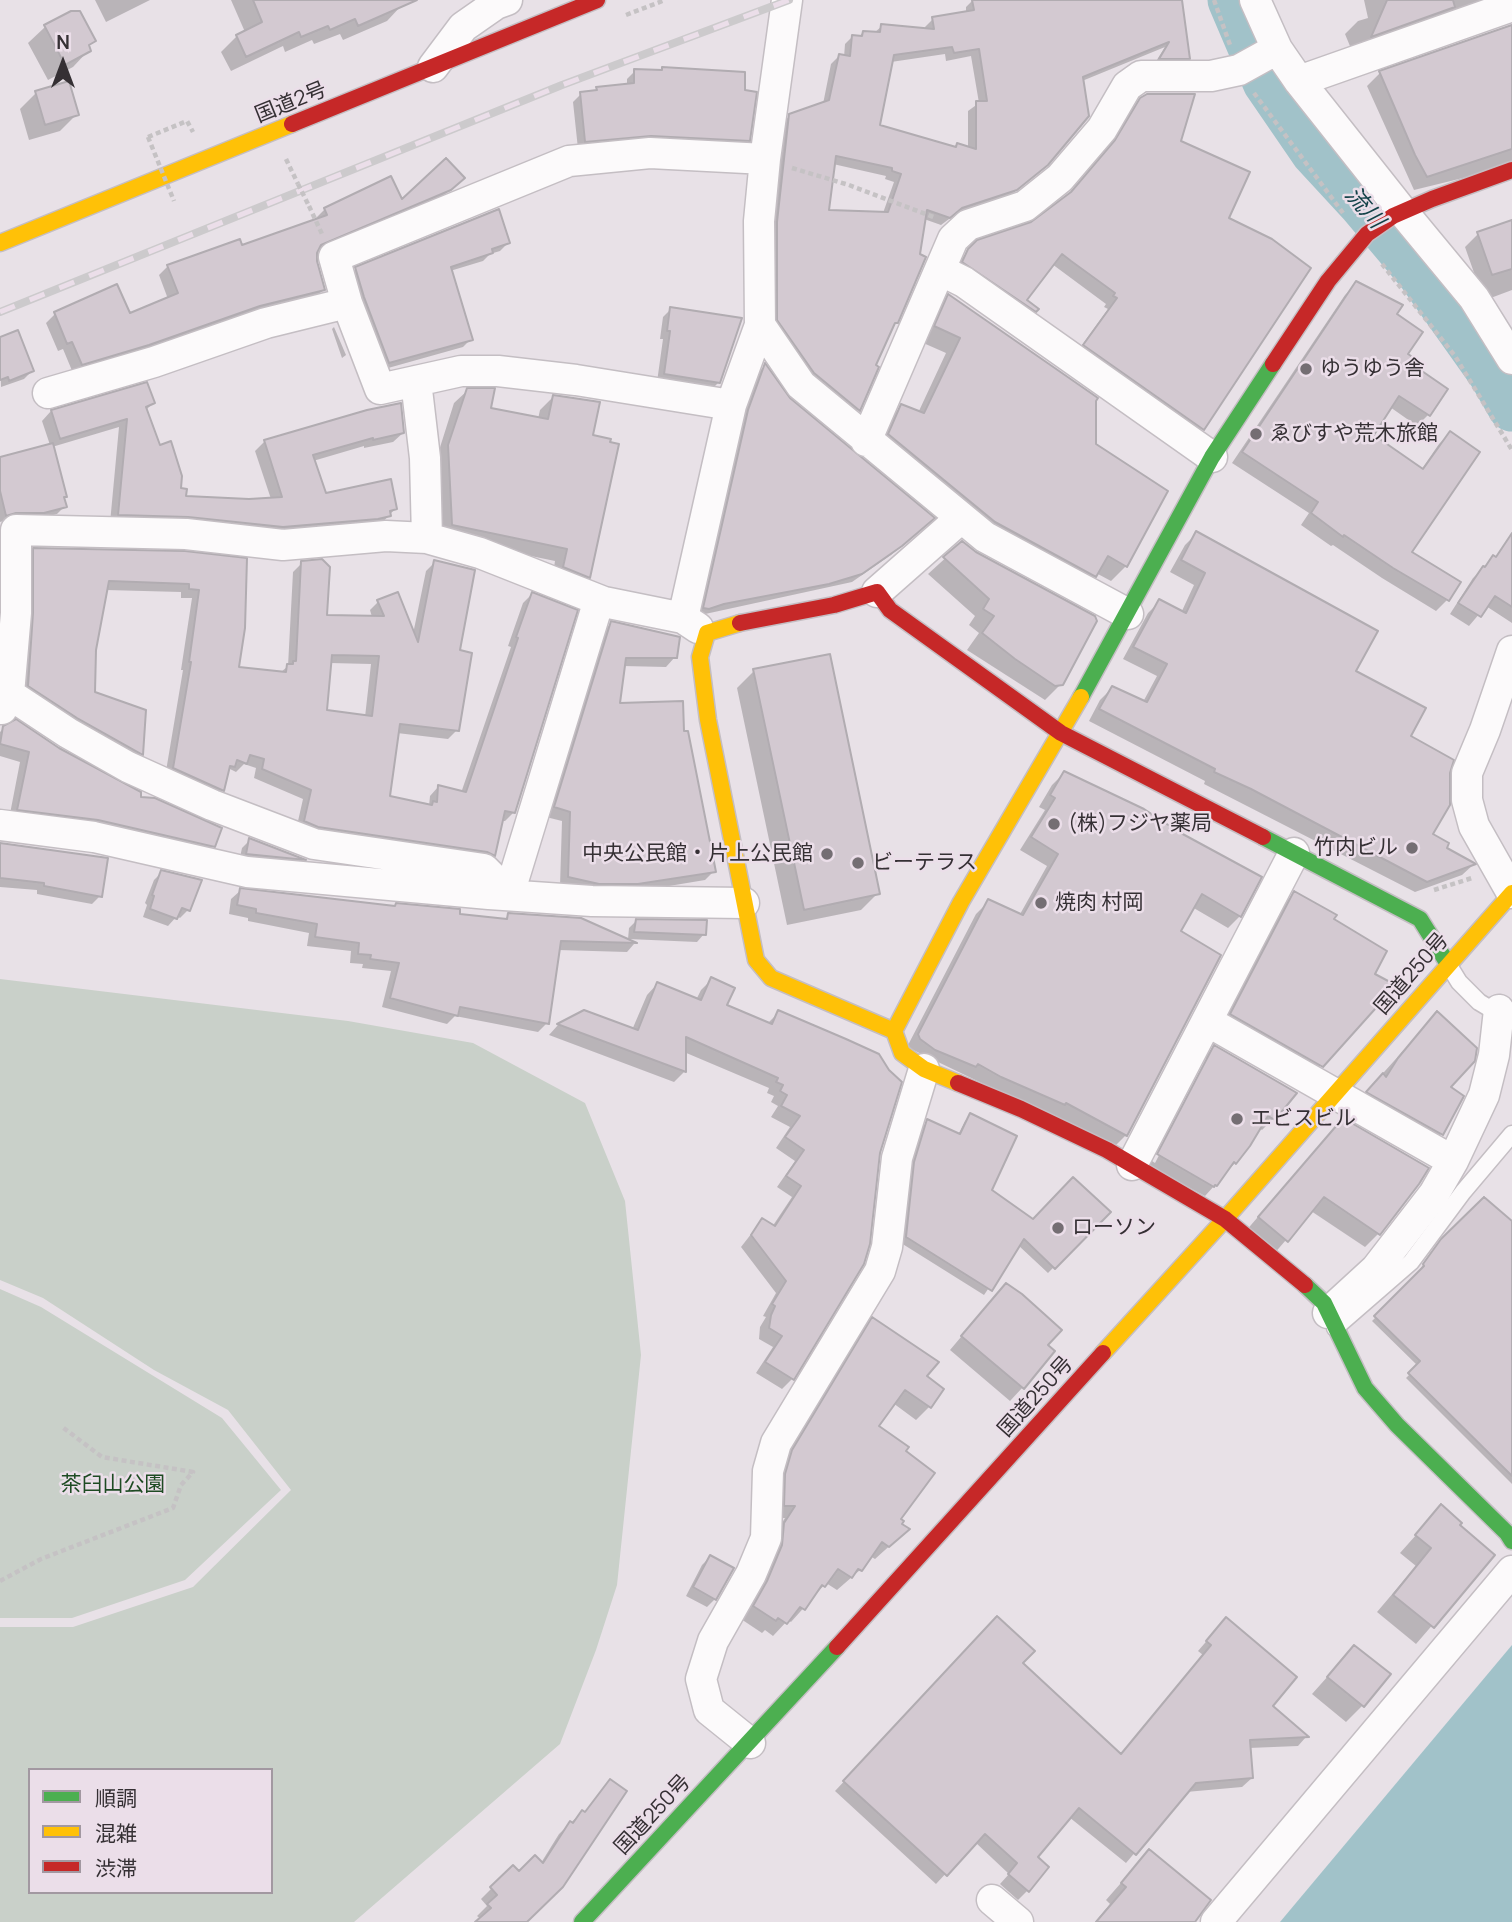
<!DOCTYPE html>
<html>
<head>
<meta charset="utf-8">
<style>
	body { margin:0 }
	#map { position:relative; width:1512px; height:1922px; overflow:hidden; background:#e8e1e7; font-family:Manrope,"Noto Sans JP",sans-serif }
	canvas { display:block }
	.legend { position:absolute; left:28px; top:1768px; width:245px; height:126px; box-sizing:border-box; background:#ebdee9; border:2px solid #a298a1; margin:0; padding:9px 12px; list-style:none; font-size:21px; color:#353034 }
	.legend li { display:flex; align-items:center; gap:14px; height:35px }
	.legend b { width:35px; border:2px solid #a298a1 }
	.north { position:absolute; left:28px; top:28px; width:70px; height:70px; -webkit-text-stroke:5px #ebdee9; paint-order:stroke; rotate:0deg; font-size:19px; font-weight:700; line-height:28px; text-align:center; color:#353034 }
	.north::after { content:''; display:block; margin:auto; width:24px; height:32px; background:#353034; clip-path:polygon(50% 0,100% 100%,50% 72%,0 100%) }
</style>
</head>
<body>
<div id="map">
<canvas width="1512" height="1922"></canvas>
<ul class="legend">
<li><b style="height:9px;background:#4caf50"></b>順調</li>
<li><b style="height:9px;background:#ffc107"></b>混雑</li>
<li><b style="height:9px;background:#c62828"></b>渋滞</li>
</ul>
<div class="north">N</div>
</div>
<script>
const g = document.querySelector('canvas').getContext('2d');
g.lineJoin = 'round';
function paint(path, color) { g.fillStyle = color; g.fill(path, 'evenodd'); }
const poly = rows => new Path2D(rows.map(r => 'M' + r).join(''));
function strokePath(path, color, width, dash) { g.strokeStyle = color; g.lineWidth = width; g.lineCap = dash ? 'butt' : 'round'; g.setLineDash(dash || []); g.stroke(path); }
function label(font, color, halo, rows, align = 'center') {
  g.font = font + ' Manrope,"Noto Sans JP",sans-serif'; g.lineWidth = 5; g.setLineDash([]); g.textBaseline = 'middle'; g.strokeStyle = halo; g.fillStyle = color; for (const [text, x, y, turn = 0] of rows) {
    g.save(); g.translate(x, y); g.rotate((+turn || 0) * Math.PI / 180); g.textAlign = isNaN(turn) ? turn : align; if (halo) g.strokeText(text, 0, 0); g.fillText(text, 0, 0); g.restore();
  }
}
const green = poly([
	[0,979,348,1021,473,1043,585,1103,625,1201,641,1355,617,1585,596,1650,560,1744,354,1922,0,1922,0,1627,73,1627,193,1587,291,1490,228,1410,154,1370,43,1298,0,1280],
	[30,1770,271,1770,271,1892,30,1892],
	[0,1289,41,1307,222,1418,281,1490,185,1580,72,1618,0,1618]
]);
const water = poly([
	[1512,1645,1512,1922,1280,1922]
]);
const shadow = poly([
	[95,0,150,0,106,22],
	[231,0,402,0,402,5,387,21,343,40,340,34,314,44,312,40,285,52,283,46,231,71,221,52,237,36,245,32],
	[973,0,1180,0,1189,58,1181,66,1153,66,1165,47,1082,81,1038,173,1007,198,953,216,941,225,924,219,896,322,891,327,874,365,877,368,858,410,851,418,806,381,770,328,769,231,782,124,790,115,823,104,831,64,839,56,844,57,845,44,853,36,859,37,863,32,874,33,882,26,925,30,925,27,933,19,966,13,966,7],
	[945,54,946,61,971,56,979,103,968,111,968,148,957,145,954,149,878,127,891,62],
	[833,164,886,176,885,179,894,182,883,213,827,211],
	[1364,0,1487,0,1352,51,1345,34,1358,21,1368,18],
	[77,10,94,41,88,47,89,50,73,67,48,80,28,43,45,27],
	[1512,26,1512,166,1414,190,1367,86,1380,73],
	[635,71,748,140,740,148,578,149,573,102,581,94,593,93,597,88,627,85,627,79],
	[36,93,77,114,60,131,29,140,20,109],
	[1141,99,1179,142,1227,219,1202,429,1192,439,1074,356,1108,309,1104,307,1106,304,1052,264,1024,300,1036,309,1025,321,958,262,978,242,1032,224,1068,196,1105,153,1130,111],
	[462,178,440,199,315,252,315,261,323,290,314,299,73,373,63,349,58,351,46,323,55,314,129,315,168,299,159,275,168,266,241,247,317,220,316,218,325,209,401,202],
	[1512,222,1512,290,1488,299,1479,287,1465,247,1478,234],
	[508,243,500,251,490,254,483,261,450,271,471,339,463,347,381,370,348,277,356,269],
	[1356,284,1395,315,1406,354,1417,370,1445,389,1428,415,1417,426,1390,407,1372,435,1421,470,1439,444,1450,433,1410,552,1447,600,1436,611,1382,578,1333,545,1331,546,1301,525,1309,513,1232,463,1345,295],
	[949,296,1094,445,1126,566,1111,581,1096,573,1079,591,874,450,886,421,902,406,918,413,946,353,921,342,934,311],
	[671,309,719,382,711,390,657,382,663,339,660,339,663,317],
	[334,327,346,355,342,358,332,329],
	[0,339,32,371,24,379,1,387],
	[765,366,789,400,923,527,891,555,852,582,696,616,740,420,756,374],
	[146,384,153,403,145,411,179,490,185,498,250,501,271,499,255,451,265,441,403,433,393,442,364,448,364,446,313,461,324,495,395,509,380,525,273,536,110,523,119,427,52,447,65,496,63,499,65,506,57,514,35,520,7,520,0,522,0,459,50,445,42,421,51,411],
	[468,390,489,409,538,419,540,410,553,397,588,577,576,589,552,580,555,561,439,537,436,460,454,403],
	[1196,534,1354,672,1408,737,1431,835,1445,848,1473,865,1462,875,1415,892,1204,784,1205,781,1089,721,1100,700,1112,688,1143,702,1157,676,1123,659,1148,613,1160,601,1181,613,1194,585,1170,572,1185,545],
	[962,543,1061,684,1045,700,967,650,979,633,969,625,975,616,928,574],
	[34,550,185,553,237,669,280,673,288,666,293,572,302,563,326,617,372,617,370,610,378,602,413,634,426,571,435,562,458,652,457,730,448,739,397,733,389,797,429,806,430,796,438,787,461,793,511,647,508,646,523,603,532,594,514,812,505,821,501,821,494,855,485,864,296,830,303,799,254,778,256,768,244,764,236,772,230,769,226,773,222,790,214,799,165,777,183,670,181,670,192,598,181,598,181,592,106,590,94,650,93,693,141,754,133,762,20,695,25,559],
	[330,663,371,664,365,717,325,711],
	[1503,550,1512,556,1512,623,1486,606,1469,626,1450,614,1473,578],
	[611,623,675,657,666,667,623,666,618,705,682,733,714,871,705,880,627,893,560,886,562,821,546,817,602,633],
	[754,671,878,893,861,910,787,925,737,688],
	[4,728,139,799,213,846,203,855,9,819,20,762,0,756,0,732],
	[1064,773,1240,916,1228,928,1192,907,1178,932,1219,956,1126,1135,1114,1147,907,1047,976,914,988,902,1019,916,1047,866,1020,850,1045,810,1039,807,1052,785],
	[250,840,303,860,297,867,239,862,242,848],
	[0,844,100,896,92,904,37,894,37,890,0,887],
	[162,872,188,910,180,918,177,916,168,926,143,917,147,905,145,903,154,880],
	[241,890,503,921,509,915,580,920,634,944,627,952,558,950,547,1023,538,1032,455,1016,447,1024,382,1007,391,971,362,968,363,964,350,963,351,951,307,946,309,933,248,921,248,918,229,914,231,899],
	[1294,893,1332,920,1372,975,1321,1065,1310,1077,1220,1026,1283,905],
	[636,921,704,934,697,942,628,939,629,928],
	[712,979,725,1005,767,1024,779,1012,824,1033,792,1379,782,1389,756,1373,773,1347,759,1339,760,1327,766,1317,763,1316,776,1293,741,1247,762,1220,772,1227,792,1197,777,1187,795,1161,776,1148,790,1127,771,1117,778,1106,771,1102,774,1096,767,1093,769,1088,684,1052,684,1072,674,1082,549,1035,558,1025,584,1012,632,1030,647,995,657,984,696,1000,701,990],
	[1437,1013,1441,1134,1424,1152,1350,1110],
	[1214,1047,1273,1119,1262,1130,1259,1128,1235,1163,1205,1196,1148,1166,1203,1058],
	[1205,1058,1209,1058,1155,1163,1152,1161],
	[971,1115,990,1190,1033,1221,1108,1212,1048,1273,1018,1245,984,1295,901,1243,909,1169,922,1127,927,1122,958,1135,965,1121],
	[1329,1134,1379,1233,1365,1247,1311,1211,1273,1255,1245,1232],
	[1490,1202,1512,1224,1512,1484,1406,1378,1418,1366,1372,1321,1422,1271,1420,1269,1438,1245],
	[993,1299,1045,1345,1023,1387,1010,1401,950,1350],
	[873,1320,924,1377,929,1407,916,1420,893,1403,877,1426,899,1520,895,1541,875,1559,870,1556,860,1570,837,1590,826,1583,791,1622,788,1620,773,1636,765,1630,762,1633,741,1619,772,1538,785,1518,772,1518,780,1465,860,1332],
	[1441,1507,1458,1526,1493,1555,1416,1644,1377,1612,1416,1566,1400,1553],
	[710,1557,715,1599,707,1607,686,1596,702,1565],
	[988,1628,1021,1664,1120,1755,1203,1655,1198,1651,1217,1629,1271,1706,1306,1737,1298,1746,1249,1748,1252,1778,1242,1787,1186,1792,1126,1863,1069,1817,1036,1858,1028,1890,1018,1900,1000,1884,1009,1874,975,1842,936,1884,835,1791],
	[1354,1647,1363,1705,1346,1722,1312,1694],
	[610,1781,525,1922,478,1922,481,1919,477,1916,487,1906,481,1899,513,1867,519,1873,541,1863,559,1834,582,1812,584,1813],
	[1149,1851,1191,1922,1095,1922,1110,1904,1106,1900]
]);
const river = poly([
	[1232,0,1267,82,1315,152,1363,204,1422,274,1493,374,1512,407]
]);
const building = poly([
	[253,0,417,0,358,26,355,19,330,30,328,26,301,37,299,32,246,57,236,35,262,22,253,0],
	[972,0,1182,0,1190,59,1159,59,1169,42,1083,77,1089,116,1048,165,1017,190,962,208,950,218,927,210,920,254,926,257,898,323,895,323,876,365,879,367,860,411,814,373,777,320,777,222,789,114,829,100,839,54,850,56,852,35,862,36,863,31,880,32,881,24,934,29,932,17,974,10,972,0],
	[952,47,954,53,979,49,987,101,976,101,976,149,957,143,956,147,880,125,894,55,952,47],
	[836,156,892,168,892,171,901,174,888,212,829,210,836,156],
	[1387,0,1453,0,1455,7,1371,37,1387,0],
	[71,11,80,11,96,41,89,45,91,51,65,65,44,25,71,11],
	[1512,25,1512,149,1427,177,1415,155,1379,71,1512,25],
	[662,67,745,72,745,90,757,92,750,141,651,136,585,142,580,92,597,90,596,87,634,83,634,69,662,70,662,67],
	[69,81,79,115,45,125,35,91,69,81],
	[1147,94,1195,94,1181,141,1250,172,1229,218,1272,239,1311,268,1204,430,1083,345,1117,298,1113,296,1115,293,1071,261,1062,254,1027,300,1039,309,1036,312,962,262,968,249,977,240,1031,222,1071,192,1115,140,1140,98,1147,94],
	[446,158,465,178,451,190,321,245,317,253,317,261,325,290,260,306,149,345,82,365,72,342,67,344,54,312,117,284,130,313,178,293,167,265,240,239,242,245,327,215,324,208,391,176,402,199,446,158],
	[499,209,510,243,492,249,493,253,451,267,473,340,389,363,364,297,355,267,499,209],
	[1512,220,1512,269,1492,275,1477,232,1512,220],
	[1356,281,1403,305,1397,314,1423,332,1408,354,1423,364,1419,369,1448,389,1430,416,1399,396,1374,435,1423,469,1450,431,1480,452,1412,552,1461,582,1449,601,1393,568,1344,535,1343,537,1311,513,1318,502,1242,452,1356,281],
	[948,294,1098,398,1096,401,1096,444,1168,491,1127,567,1108,556,1096,577,995,522,888,434,901,404,924,413,960,338,934,326,948,294],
	[670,307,742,318,720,383,664,374,670,331,667,331,670,307],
	[18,330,34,371,9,381,8,377,0,380,0,337,18,330],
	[765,363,790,398,935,518,902,546,862,574,829,584,724,604,709,609,703,608,748,410,765,363],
	[147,382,155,403,146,407,160,445,171,441,182,476,181,488,187,489,186,496,249,499,282,497,264,440,367,410,401,403,404,433,373,440,373,438,313,455,326,493,391,479,397,509,390,511,391,516,378,519,283,527,188,517,118,515,127,419,60,439,51,410,147,382],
	[467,388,495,388,491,408,548,419,553,395,600,402,593,435,611,439,610,442,619,444,590,578,563,567,567,549,452,525,448,445,467,388],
	[53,443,67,497,64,497,67,507,44,513,16,513,6,516,0,491,0,457,53,443],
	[1196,531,1378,631,1356,671,1426,708,1411,736,1454,760,1450,773,1450,805,1433,834,1449,843,1447,848,1476,864,1427,882,1251,789,1214,772,1215,769,1099,709,1112,686,1147,702,1167,664,1133,647,1159,599,1186,613,1205,573,1181,560,1196,531],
	[1512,533,1512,607,1495,596,1481,617,1458,603,1483,566,1485,567,1493,555,1496,557,1512,533],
	[962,541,976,552,1095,616,1097,621,1063,685,1055,686,1015,659,982,633,994,616,983,609,989,599,943,557,962,541],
	[33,548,185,551,247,558,245,628,239,667,286,672,287,664,293,664,293,661,296,661,301,561,322,559,330,567,327,615,384,616,377,600,398,592,418,642,434,560,475,570,460,650,472,653,459,731,400,724,390,796,432,805,433,801,437,802,438,785,466,792,518,638,516,637,532,592,578,610,515,813,505,811,495,856,487,852,318,827,304,821,311,790,262,769,264,759,250,755,247,764,237,760,235,767,230,766,224,791,173,768,191,662,189,662,199,590,189,589,189,584,109,581,96,650,95,692,146,710,143,755,77,718,28,686,33,613,33,548],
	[332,655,379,656,372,716,327,710,332,655],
	[611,621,680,637,677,658,626,658,620,703,683,701,684,731,688,731,716,872,638,884,599,884,568,877,570,812,554,807,611,621],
	[830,654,880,894,804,910,753,669,830,654],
	[16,719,59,748,141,792,141,797,155,798,222,828,215,847,98,820,17,810,29,752,0,744,3,726,16,719],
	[1064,771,1144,809,1179,832,1262,877,1241,917,1202,894,1181,931,1221,955,1127,1136,1066,1103,1065,1105,1001,1077,978,1064,976,1067,935,1050,920,1039,918,1034,988,899,1023,915,1058,854,1031,837,1055,798,1050,795,1064,771],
	[249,838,306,860,246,854,249,838],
	[0,843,108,858,102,897,44,886,44,883,0,878,0,843],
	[161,870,202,880,190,911,182,908,177,919,150,909,154,896,152,895,161,870],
	[240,888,395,906,396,903,460,909,460,914,507,919,508,913,581,918,637,943,561,941,549,1024,460,1007,458,1016,390,998,399,963,370,959,371,955,358,954,359,943,315,937,317,924,256,913,256,909,237,905,240,888],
	[1294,891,1337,915,1334,919,1387,951,1375,974,1390,982,1375,1009,1323,1067,1230,1014,1294,891],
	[636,919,707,920,706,935,634,932,636,919],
	[711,977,735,988,727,1005,772,1024,778,1010,846,1039,879,1054,889,1070,902,1082,880,1153,870,1244,864,1264,794,1380,765,1362,782,1336,769,1328,771,1315,775,1306,772,1304,786,1281,751,1235,762,1218,775,1226,801,1186,786,1176,804,1150,785,1137,800,1116,781,1106,787,1095,780,1091,783,1085,776,1082,778,1078,686,1037,686,1072,557,1024,584,1010,638,1030,657,982,701,1000,711,977],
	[1437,1011,1477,1048,1475,1061,1451,1087,1464,1096,1443,1135,1366,1092,1383,1073,1386,1077,1398,1058,1437,1011],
	[1214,1045,1297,1093,1275,1120,1268,1116,1250,1146,1236,1164,1234,1162,1217,1186,1215,1185,1214,1187,1157,1154,1214,1045],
	[970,1113,1017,1136,992,1190,1033,1219,1073,1177,1111,1212,1055,1269,1024,1239,992,1291,906,1237,914,1162,927,1119,960,1134,970,1113],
	[1343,1118,1429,1168,1419,1184,1380,1235,1324,1197,1288,1242,1258,1217,1343,1118],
	[1484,1197,1512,1221,1512,1476,1408,1373,1420,1361,1374,1316,1424,1266,1423,1264,1441,1239,1484,1197],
	[1006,1283,1022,1294,1062,1330,1048,1345,1055,1351,1024,1389,961,1336,1006,1283],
	[872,1317,939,1362,927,1376,944,1389,931,1408,905,1390,879,1426,909,1447,906,1451,935,1473,901,1519,904,1521,902,1524,910,1529,889,1547,882,1542,862,1571,858,1569,852,1578,838,1569,825,1587,822,1585,805,1610,800,1607,787,1624,778,1618,776,1621,753,1606,767,1581,782,1545,784,1523,795,1506,784,1506,785,1474,792,1450,872,1317],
	[1441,1504,1462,1523,1460,1525,1495,1555,1434,1628,1393,1595,1431,1548,1415,1535,1441,1504],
	[710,1555,734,1568,716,1600,693,1587,710,1555],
	[997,1616,1035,1651,1023,1663,1121,1754,1211,1645,1206,1641,1226,1617,1297,1677,1273,1706,1309,1737,1250,1740,1253,1778,1196,1783,1136,1855,1079,1808,1038,1857,1049,1867,1029,1892,1008,1874,1017,1863,985,1834,947,1876,843,1781,997,1616],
	[1354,1645,1391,1674,1364,1707,1327,1677,1354,1645],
	[610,1779,627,1791,563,1887,527,1922,475,1922,491,1908,487,1904,497,1895,490,1887,513,1865,519,1871,535,1855,543,1863,570,1821,573,1823,582,1810,585,1812,610,1779],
	[1149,1849,1211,1900,1195,1922,1096,1922,1126,1887,1121,1883,1149,1849]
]);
const path = poly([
	[1214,0,1230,45],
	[626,15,665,0],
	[1254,93,1343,213],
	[148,137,187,121,193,132],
	[286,159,298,184],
	[792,168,849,185,936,218],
	[309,206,322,234],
	[1382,264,1455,356,1512,450],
	[1434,890,1472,878],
	[0,1581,41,1559,173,1508,181,1485,193,1472,102,1457,61,1426]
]);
const lane = poly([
	[1448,964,1459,982,1479,1002,1489,1008,1503,1009],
	[1335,1328,1411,1262,1463,1192,1512,1134]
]);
const street = poly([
	[787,0,765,159,759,221,760,325,801,385,985,537,1128,614],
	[1255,0,1277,49,1299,81,1402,211,1474,298,1512,359],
	[433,67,463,27,496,4,507,0],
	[1299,81,1512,6],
	[940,270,964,282,1212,457],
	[347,303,380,389,461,371,498,371,576,380,731,405],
	[416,381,425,458,427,538],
	[48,393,154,362,266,323,347,303,334,257,569,161,650,153,765,159],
	[866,441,953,239,968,225,1025,206,1060,178,1102,129,1127,86,1141,76,1211,76,1239,70,1277,49],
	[877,592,961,518],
	[698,628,683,618,731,405,760,325],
	[0,691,9,694,68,733,128,767,212,805,314,844,484,869,509,894,599,600],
	[2,709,9,694,16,613,16,530,186,534,283,545,386,536,427,538,480,553,604,602,683,618],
	[0,825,94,837,247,872,489,894,592,901,744,903],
	[1512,893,1474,826,1467,800,1467,773,1485,730,1512,651],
	[1207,1021,1453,1161],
	[1132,1165,1294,853],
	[1328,1313,1376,1269,1434,1194,1453,1161,1484,1095,1494,1055,1499,1010],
	[750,1743,709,1710,701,1679,713,1641,751,1574,766,1538,768,1471,776,1443,880,1271,887,1247,897,1158,924,1069],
	[992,1900,1018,1922],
	[1216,1922,1512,1571]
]);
const fast = poly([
	[1081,697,1212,457,1273,364],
	[1263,837,1420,919,1448,964],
	[1305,1285,1324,1303,1365,1388,1397,1425,1507,1533,1512,1541],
	[582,1922,837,1647]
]);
const slow = poly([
	[0,243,292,124],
	[740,623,707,633,700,657,708,720,756,960,771,978,894,1031],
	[958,1083,924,1069,902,1053,894,1031,961,902,1081,697],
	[1103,1353,1225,1219,1512,893]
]);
const jam = poly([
	[292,124,597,0],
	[1273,364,1328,281,1367,234,1393,216,1432,199,1512,170],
	[740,623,834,605,877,592,890,610,1061,733,1263,837],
	[958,1083,1021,1109,1107,1150,1225,1219,1305,1285],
	[837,1647,1103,1353]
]);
const rail = poly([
	[0,312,562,85,789,0]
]);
const pathBridge = poly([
	[148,137,174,201],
	[298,184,309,206]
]);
const markers = [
	[1306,369,7,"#746e73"],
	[1256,434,7,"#746e73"],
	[1054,824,7,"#746e73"],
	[1412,848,7,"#746e73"],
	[827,854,7,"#746e73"],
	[858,863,7,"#746e73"],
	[1041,903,7,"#746e73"],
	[1237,1119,7,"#746e73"],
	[1058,1228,7,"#746e73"]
];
const streetNames = [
	["国道2号",291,103,-22],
	["国道250号",1412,974,-49],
	["国道250号",1036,1397,-48],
	["国道250号",653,1815,-47]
];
const poiNames = [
	["ゆうゆう舎",1320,369],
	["ゑびすや荒木旅館",1270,434],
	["(株)フジヤ薬局",1068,824],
	["竹内ビル",1398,848,"right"],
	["中央公民館・片上公民館",813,854,"right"],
	["ビーテラス",872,863],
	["焼肉 村岡",1055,903],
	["エビスビル",1251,1119],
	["ローソン",1072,1228]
];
const parkNames = [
	["茶臼山公園",113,1485]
];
const waterNames = [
	["流川",1364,208,49]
];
paint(green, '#c9d0c9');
paint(water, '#a1c2c9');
paint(shadow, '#0003');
strokePath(river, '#a1c2c9', 49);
paint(building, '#d3c9d1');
strokePath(building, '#b1acb1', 2);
strokePath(lane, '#c4bec3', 19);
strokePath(street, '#c4bec3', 33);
strokePath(fast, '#c4bec3', 19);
strokePath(slow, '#c4bec3', 19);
strokePath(jam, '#c4bec3', 19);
strokePath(path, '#c5c2c4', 4.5, [5, 3.5]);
strokePath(lane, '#fcfafb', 16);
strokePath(street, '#fcfafb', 30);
strokePath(fast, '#4caf50', 16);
strokePath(slow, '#ffc107', 16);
strokePath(jam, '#c62828', 16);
strokePath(rail, '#cccacc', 8);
strokePath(rail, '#ebdee9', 5, [16]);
strokePath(pathBridge, '#c5c2c4', 4.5, [5, 3.5]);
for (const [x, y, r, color] of markers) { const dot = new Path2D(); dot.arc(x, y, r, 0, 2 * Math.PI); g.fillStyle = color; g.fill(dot); strokePath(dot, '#ebdee9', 2.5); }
label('21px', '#353034', '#ebdee9', streetNames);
label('21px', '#353034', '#ebdee9', poiNames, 'left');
label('21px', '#1e4b23', '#ebdee9', parkNames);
label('italic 23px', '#134248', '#ebdee9', waterNames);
</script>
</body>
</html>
